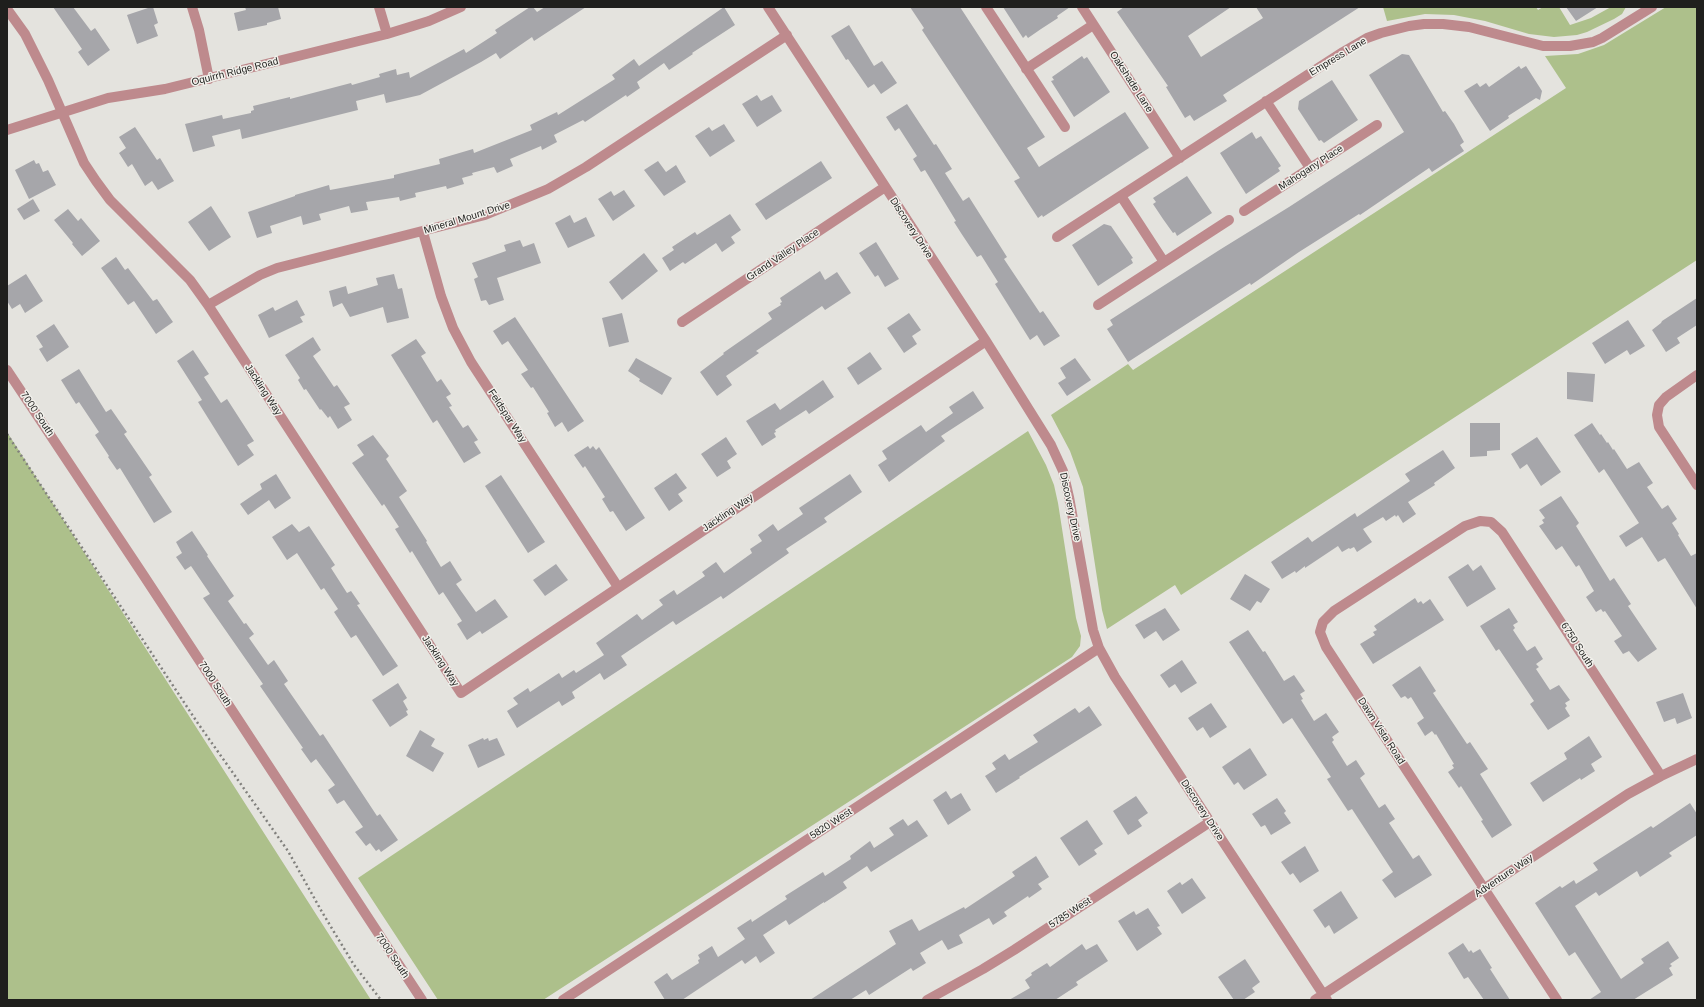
<!DOCTYPE html>
<html>
<head>
<meta charset="utf-8">
<style>
	body { margin:0 }
	#map { position:relative; width:1704px; height:1007px; overflow:hidden; background:#e4e3de; font-family:Arial,sans-serif }
	canvas { display:block }
	.frame { position:absolute; inset:0; border:8px solid #1f1f1d; pointer-events:none }
</style>
</head>
<body>
<div id="map">
<canvas width="1704" height="1007"></canvas>
<div class="frame"></div>
</div>
<script>
const g = document.querySelector('canvas').getContext('2d');
g.lineJoin = 'round';
function paint(path, color) { g.fillStyle = color; g.fill(path, 'evenodd'); }
const poly = rows => new Path2D(rows.map(r => 'M' + r).join(''));
function strokePath(path, color, width, dash) { g.strokeStyle = color; g.lineWidth = width; g.lineCap = dash ? 'butt' : 'round'; g.setLineDash(dash || []); g.stroke(path); }
function label(font, color, halo, rows, align = 'center') {
  g.font = font + ' Arial,sans-serif'; g.lineWidth = 3; g.setLineDash([]); g.textBaseline = 'middle'; g.strokeStyle = halo; g.fillStyle = color; for (const [text, x, y, turn = 0] of rows) {
    g.save(); g.translate(x, y); g.rotate((+turn || 0) * Math.PI / 180); g.textAlign = isNaN(turn) ? turn : align; if (halo) g.strokeText(text, 0, 0); g.fillText(text, 0, 0); g.restore();
  }
}
const green = poly([
	[1383,7,1536,7,1538,10,1543,7,1559,7,1570,25,1591,18,1611,7,1626,7,1622,14,1614,19,1587,32,1577,35,1554,37,1529,34,1485,21,1454,15,1425,14,1387,21],
	[1666,7,1697,7,1697,260,1181,595,1175,585,1107,629,1102,610,1083,487,1070,451,1051,415,1128,364,1133,370,1566,88,1545,56,1578,54,1604,45],
	[1028,431,1046,465,1054,485,1058,503,1076,618,1081,636,1080,646,1072,657,543,1000,438,1000,358,878],
	[7,432,371,1000,7,1000]
]);
const building = poly([
	[53,7,73,7,91,31,95,28,110,50,88,66,78,52,82,49],
	[151,7,153,7,158,23,154,25,158,36,137,44,127,15],
	[245,7,278,7,281,19,267,23,267,25,238,31,234,13,246,10],
	[530,7,533,7,537,12,545,7,586,7,534,41,532,37,500,59,496,53,481,62,420,95,386,103,384,94,356,101,358,110,242,139,240,129,212,136,215,146,193,152,185,124,222,115,223,119,251,113,251,111,254,110,253,106,290,97,290,99,351,83,352,85,380,77,379,74,396,69,397,75,409,72,410,78,464,49,466,53,497,33,495,30],
	[724,7,735,25,692,53,693,54,669,70,664,63,637,82,640,88,627,97,626,95,585,122,583,120,554,135,557,142,542,150,541,146,510,159,513,166,497,173,494,167,472,173,473,175,462,178,464,184,447,189,446,186,415,193,416,197,400,201,399,197,366,202,368,210,351,213,349,206,319,214,321,220,303,225,301,216,270,226,272,233,257,238,248,212,295,196,295,195,329,185,330,190,394,178,394,175,440,164,439,159,473,149,474,153,532,130,530,125,557,112,558,115,615,79,612,75,634,59,639,66],
	[910,7,960,7,1045,137,1027,148,1039,167,1125,112,1149,148,1043,217,1042,215,1038,218,1014,181,1020,178,922,30,924,28],
	[1003,7,1070,7,1057,16,1058,18,1041,29,1028,38,1026,35,1023,38],
	[1124,7,1231,7,1188,36,1201,57,1263,18,1256,7,1360,7,1223,95,1227,101,1194,121,1190,115,1185,118,1166,87,1168,86,1117,12],
	[1566,7,1598,7,1576,21],
	[849,25,874,66,882,61,897,83,881,94,874,84,868,88,848,59,846,60,831,36],
	[1402,54,1409,55,1443,112,1445,111,1454,124,1464,142,1460,145,1464,151,1432,172,1429,168,1360,215,1359,214,1299,252,1251,285,1250,283,1128,362,1107,329,1113,325,1110,320,1221,249,1289,207,1404,132,1369,75],
	[1082,56,1084,59,1087,57,1110,92,1074,117,1051,81,1054,80,1052,77],
	[1519,66,1521,69,1526,66,1542,91,1540,100,1536,98,1508,116,1509,118,1490,131,1464,91,1477,83,1480,87,1486,83,1489,87],
	[1332,80,1358,120,1324,143,1321,140,1319,141,1298,109,1299,101],
	[757,95,761,101,772,95,782,111,757,127,742,104],
	[907,104,934,145,936,144,952,169,945,173,963,201,969,197,1007,257,1004,259,1040,313,1043,311,1060,336,1044,346,1037,335,1030,340,995,284,998,282,981,255,977,257,961,233,954,222,956,221,925,170,921,172,913,159,917,156,899,128,895,131,886,117],
	[724,124,735,141,710,157,695,136,709,127,712,131],
	[135,127,157,160,160,158,174,181,158,190,152,181,145,186,132,164,128,167,119,153,126,148,119,137],
	[1252,132,1256,139,1261,136,1281,166,1278,168,1280,171,1246,194,1220,153],
	[34,160,36,164,39,163,43,172,48,170,56,185,29,199,15,170],
	[658,161,666,172,676,165,686,182,664,196,644,170],
	[821,161,832,178,766,220,755,204],
	[1187,176,1212,213,1177,236,1175,232,1173,233,1163,219,1153,204,1156,202,1153,198],
	[624,190,635,206,613,221,598,199,611,191,614,196],
	[33,199,40,211,24,220,17,209],
	[211,206,231,237,209,251,188,222],
	[68,209,78,221,81,218,100,241,82,256,72,244,73,243,54,220],
	[730,214,741,230,731,237,735,243,722,252,716,243,685,264,683,262,670,271,662,258,674,250,672,247,695,232,697,235],
	[570,215,574,223,586,217,595,236,568,248,555,223],
	[1104,224,1111,226,1133,258,1131,259,1133,263,1098,286,1072,245],
	[520,240,523,247,534,243,541,263,497,278,504,300,489,305,486,300,481,301,474,279,478,277,472,263,506,251,504,245],
	[876,242,899,279,885,287,878,275,875,277,859,253],
	[644,253,658,271,622,300,609,282],
	[116,257,125,270,128,268,153,301,157,299,173,322,156,334,134,301,128,305,101,268],
	[820,271,825,280,837,272,851,293,825,310,822,306,756,351,759,353,726,376,732,385,717,396,700,372,724,354,723,353,772,319,768,313,781,305,780,303,782,302,780,298],
	[26,274,43,301,25,313,20,304,12,309,7,301,7,286],
	[394,274,398,289,402,288,409,318,387,323,383,307,350,317,342,303,333,307,329,291,346,286,348,294,378,285,376,278],
	[1697,298,1697,325,1677,338,1680,343,1666,352,1652,330,1661,323,1662,321],
	[297,300,305,315,300,317,303,322,269,338,258,315,273,307,275,311],
	[622,313,629,342,609,347,602,318],
	[909,313,921,330,912,336,917,344,904,353,887,328],
	[515,317,584,421,568,432,562,422,555,427,547,413,549,412,533,387,531,388,521,374,528,370,508,341,502,345,493,331],
	[1628,320,1645,346,1630,355,1627,350,1605,364,1592,343],
	[54,324,69,347,47,362,39,349,43,347,36,336],
	[313,337,321,350,313,356,334,387,337,385,350,404,344,407,352,420,338,429,330,416,328,418,321,409,320,410,306,389,304,390,298,380,300,378,285,355],
	[416,339,426,353,421,356,437,382,441,379,451,394,446,397,452,406,449,407,463,428,468,425,478,440,474,442,481,453,464,463,437,420,433,423,391,355],
	[193,350,209,374,204,377,221,403,227,399,254,441,247,445,254,455,238,466,198,402,202,400,177,361],
	[870,352,882,369,858,385,847,368],
	[636,358,672,378,662,395,639,381,640,379,628,371],
	[1075,358,1091,380,1067,396,1058,383,1066,378,1060,368],
	[79,369,106,412,111,409,127,432,124,434,152,475,149,477,172,512,154,523,120,468,117,470,108,457,109,456,95,435,99,432,79,402,76,404,61,380],
	[1567,372,1595,374,1593,402,1567,399],
	[823,380,834,397,809,414,806,410,775,430,776,432,774,433,776,437,762,446,746,421,775,403,780,410],
	[973,391,984,408,941,436,945,441,889,482,878,465,887,459,882,451,921,425,926,432,953,413,949,407],
	[1470,423,1500,423,1500,450,1487,451,1487,456,1470,457],
	[1592,423,1600,435,1601,434,1607,443,1608,442,1613,450,1614,449,1627,469,1639,462,1653,483,1647,487,1662,509,1668,505,1677,519,1672,523,1679,534,1678,535,1691,556,1697,553,1697,609,1665,558,1658,562,1642,537,1626,547,1619,536,1639,523,1604,469,1599,473,1574,435],
	[373,435,389,456,386,459,407,491,399,497,427,541,426,542,441,567,450,561,462,580,456,584,476,612,495,599,508,617,482,634,480,631,467,640,457,624,462,621,443,592,439,595,412,551,410,553,395,529,399,527,384,504,382,506,352,463,364,455,357,445],
	[726,437,737,454,727,461,731,468,717,477,701,454],
	[1537,437,1561,472,1541,486,1527,464,1520,469,1511,454],
	[588,446,590,449,593,446,596,450,599,447,645,518,626,531,613,511,610,512,602,499,605,497,585,466,583,468,574,455],
	[1443,450,1455,468,1434,483,1435,485,1408,502,1416,514,1403,523,1398,515,1396,517,1395,515,1386,521,1383,517,1363,529,1372,542,1357,552,1354,547,1350,549,1349,548,1342,552,1338,546,1305,568,1305,566,1296,573,1295,571,1282,579,1271,562,1308,537,1312,542,1355,513,1357,517,1410,481,1405,474],
	[676,473,687,488,678,494,683,501,669,511,654,488],
	[276,474,291,498,275,509,269,500,248,515,240,504,262,489,260,484],
	[850,474,862,492,824,518,827,522,786,549,789,553,723,599,721,596,676,625,673,621,621,656,627,665,604,680,600,673,572,692,575,698,562,706,559,701,517,728,507,711,518,704,513,698,528,688,530,692,559,673,562,678,574,670,576,673,604,655,596,643,637,614,642,620,663,605,659,600,674,590,677,595,705,576,702,572,716,562,724,573,752,553,750,549,762,541,758,535,773,524,778,531,803,514,799,508],
	[501,475,545,542,528,553,485,486],
	[1561,496,1579,523,1576,526,1610,581,1614,578,1631,604,1628,606,1657,649,1638,662,1629,651,1623,654,1614,641,1622,636,1605,611,1603,612,1601,609,1596,612,1586,597,1594,591,1579,565,1576,567,1562,546,1556,550,1539,526,1544,523,1542,520,1545,518,1539,510],
	[292,524,299,532,309,526,335,565,331,568,347,593,351,591,360,604,357,605,398,666,383,676,356,635,351,638,334,612,338,609,324,588,321,590,297,553,287,560,272,537],
	[192,531,208,555,207,556,234,596,228,601,244,624,246,623,254,634,249,638,268,665,274,660,288,681,284,684,320,736,323,734,377,816,380,814,398,840,381,852,379,849,376,851,370,843,366,846,355,832,363,827,344,800,337,804,328,790,335,785,316,759,311,763,301,749,303,748,260,686,263,684,203,598,210,594,191,566,185,570,176,557,182,553,176,542],
	[556,564,568,580,545,596,533,580],
	[1468,564,1473,571,1481,565,1496,589,1467,607,1448,577],
	[1245,574,1270,589,1261,603,1257,601,1250,611,1230,599],
	[1415,598,1418,603,1421,601,1423,604,1430,599,1444,620,1373,664,1360,644,1375,635,1373,632,1377,630,1374,626],
	[1165,608,1180,630,1163,641,1156,631,1144,639,1135,625],
	[1509,608,1518,622,1513,625,1515,628,1513,630,1527,651,1535,646,1543,659,1536,664,1539,667,1536,669,1550,690,1559,685,1570,700,1565,703,1567,706,1565,708,1570,716,1548,730,1530,704,1534,701,1499,649,1496,651,1480,626],
	[1248,630,1263,652,1265,651,1284,681,1294,675,1305,691,1300,694,1303,699,1301,700,1314,721,1326,713,1339,732,1332,737,1334,740,1332,742,1347,766,1356,760,1365,774,1360,778,1379,808,1385,804,1395,819,1389,823,1413,859,1419,855,1432,875,1395,898,1382,880,1393,872,1352,809,1348,811,1327,779,1331,777,1292,718,1283,724,1229,642],
	[1182,660,1197,683,1181,693,1175,684,1169,688,1160,675],
	[1420,666,1436,691,1433,693,1467,744,1470,742,1488,769,1480,774,1512,825,1492,838,1481,821,1483,820,1461,786,1459,788,1448,772,1454,768,1452,765,1454,764,1436,734,1435,735,1432,731,1425,736,1417,723,1424,718,1411,697,1408,699,1405,696,1401,698,1392,685],
	[398,683,407,698,403,701,408,710,406,711,408,715,390,727,372,700],
	[1683,693,1692,718,1677,724,1675,718,1664,722,1656,702],
	[1211,703,1227,727,1210,738,1203,727,1197,731,1188,718],
	[1089,706,1102,725,1019,777,1020,778,996,793,985,776,996,769,992,763,1005,754,1009,760,1038,742,1033,735,1075,708,1079,713],
	[420,730,435,739,431,746,444,753,433,772,406,756],
	[1589,736,1602,757,1591,764,1595,771,1581,780,1580,778,1543,802,1530,783,1567,759,1564,753],
	[483,738,484,740,488,738,489,741,497,738,505,755,478,768,468,745],
	[1250,748,1267,775,1244,790,1238,782,1234,785,1222,767],
	[946,791,951,799,961,793,971,810,948,825,933,800],
	[1136,796,1148,813,1138,820,1142,826,1128,835,1113,811],
	[1277,798,1286,811,1284,813,1291,823,1271,835,1265,825,1261,827,1252,814],
	[1690,803,1697,814,1697,835,1669,853,1672,856,1640,877,1637,871,1599,896,1596,892,1575,906,1621,979,1644,963,1641,959,1668,941,1679,958,1670,964,1672,966,1669,968,1673,975,1633,1000,1589,1000,1601,992,1575,952,1569,956,1535,903,1560,886,1562,888,1574,880,1576,884,1598,870,1593,863,1651,826,1653,828],
	[903,819,908,826,917,820,928,836,871,872,867,866,843,882,847,888,824,903,824,902,789,925,786,920,763,935,775,953,760,963,756,956,745,964,742,960,682,1000,665,1000,654,982,667,973,672,980,699,963,698,960,700,959,698,955,712,946,718,957,745,939,737,928,751,919,752,922,787,899,785,896,823,872,825,876,851,859,850,856,870,841,874,848,894,835,889,828],
	[1087,820,1103,844,1094,850,1097,854,1079,866,1060,838],
	[1305,846,1319,871,1300,883,1293,873,1290,875,1281,862],
	[1036,856,1049,877,1038,884,1042,889,1029,898,1028,896,1004,912,1007,916,993,925,989,918,959,935,963,943,948,950,942,940,920,953,926,963,913,971,911,968,869,995,866,990,850,1000,810,1000,896,944,889,931,912,919,919,931,964,907,965,909,1015,876,1012,872],
	[1192,878,1206,898,1182,914,1167,891,1180,882,1182,885],
	[1341,891,1358,918,1334,934,1329,925,1325,928,1313,910],
	[1148,908,1160,926,1157,927,1162,934,1137,951,1118,921,1134,911,1136,915],
	[1463,943,1469,952,1471,950,1473,953,1480,949,1492,968,1490,969,1510,1000,1484,1000,1468,977,1464,979,1448,953],
	[1082,944,1086,950,1097,944,1108,961,1076,982,1078,985,1055,1000,1009,1000,1030,988,1025,980,1032,975,1031,973,1047,963,1050,967],
	[1245,959,1260,982,1252,988,1255,992,1243,1000,1234,1000,1218,977]
]);
const path = poly([
	[7,434,197,722,288,851,322,912,354,965,381,1000]
]);
const minor = poly([
	[192,7,199,30,209,79],
	[379,7,387,34],
	[768,7,986,341,1051,445,1063,471,1069,497,1093,630,1099,648,1115,677,1327,1000],
	[986,7,1065,127],
	[1082,7,1180,158],
	[7,9,25,34,48,80,84,163,96,181,110,200,190,280,208,305,461,693,986,341],
	[1026,69,1093,25],
	[1266,101,1310,168],
	[7,130,108,98,165,89,387,34,429,21,461,7],
	[1121,196,1164,262],
	[1244,211,1377,125],
	[423,232,441,296,453,328,471,362,618,587],
	[1057,237,1343,52,1367,38,1381,33,1409,26,1424,24,1443,24,1469,27,1543,46,1570,46,1593,42,1602,38,1652,7],
	[208,305,260,275,277,268,485,215,548,189,586,167,787,35],
	[1098,305,1229,220],
	[682,322,885,187],
	[1697,375,1666,397,1659,405,1657,415,1659,427,1697,485],
	[563,1000,1099,648],
	[927,1000,983,969,1014,950,1210,822],
	[1315,1000,1628,794,1661,776,1697,759],
	[1557,1000,1326,647,1320,632,1323,622,1334,611,1465,526,1480,521,1491,522,1502,532,1661,776]
]);
const tertiary = poly([
	[7,370,144,576,422,1000]
]);
const streetNames = [
	["Empress Lane",1338,57,-31],
	["Oquirrh Ridge Road",235,72,-14],
	["Oakshade Lane",1131,82,57],
	["Mahogany Place",1311,168,-33],
	["Mineral Mount Drive",467,218,-17],
	["Discovery Drive",911,228,57],
	["Grand Valley Place",783,255,-34],
	["Jackling Way",263,390,57],
	["7000 South",37,414,56],
	["Feldspar Way",507,416,57],
	["Discovery Drive",1070,507,78],
	["Jackling Way",728,513,-34],
	["6750 South",1577,645,57],
	["Jackling Way",440,661,57],
	["7000 South",215,684,57],
	["Dawn Vista Road",1381,731,57],
	["Discovery Drive",1202,810,57],
	["5820 West",831,824,-33],
	["Adventure Way",1504,876,-34],
	["5785 West",1070,913,-33],
	["7000 South",392,956,56]
];
paint(green, '#adc08b');
paint(building, '#a6a6aa');
strokePath(path, '#81807d', 2.5, [2, 3]);
strokePath(minor, '#be8a8d', 10);
strokePath(tertiary, '#be8a8d', 10);
label('10px', '#1f1f1d', '#f1f0eb', streetNames);
</script>
</body>
</html>
